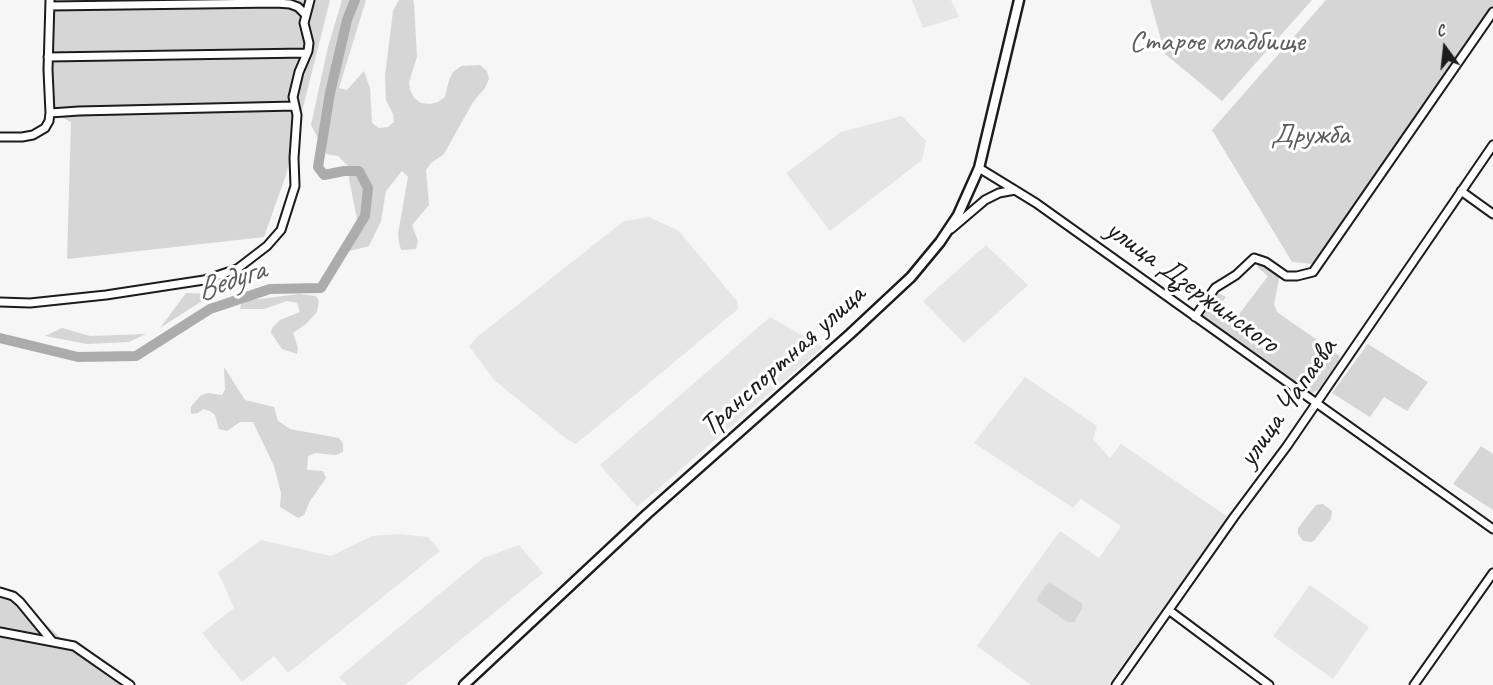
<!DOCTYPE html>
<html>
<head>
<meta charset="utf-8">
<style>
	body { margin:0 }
	#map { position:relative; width:1493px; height:685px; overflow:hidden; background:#f6f6f6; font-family:Caveat,sans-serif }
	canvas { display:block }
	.north { position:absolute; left:1415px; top:18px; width:60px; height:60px; -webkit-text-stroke:4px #fff; paint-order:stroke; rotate:345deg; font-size:16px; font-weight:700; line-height:24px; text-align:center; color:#1c1c1c }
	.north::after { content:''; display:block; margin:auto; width:21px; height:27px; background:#1c1c1c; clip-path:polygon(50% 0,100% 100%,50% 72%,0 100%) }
</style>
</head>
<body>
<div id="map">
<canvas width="1493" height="685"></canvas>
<div class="north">С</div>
</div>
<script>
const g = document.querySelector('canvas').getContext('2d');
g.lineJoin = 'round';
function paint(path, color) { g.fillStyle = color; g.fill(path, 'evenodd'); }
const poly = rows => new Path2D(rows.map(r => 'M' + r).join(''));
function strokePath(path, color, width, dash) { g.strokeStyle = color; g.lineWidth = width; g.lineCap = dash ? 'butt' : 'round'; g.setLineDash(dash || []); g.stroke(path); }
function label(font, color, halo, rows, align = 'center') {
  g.font = font + ' Caveat,sans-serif'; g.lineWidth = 6; g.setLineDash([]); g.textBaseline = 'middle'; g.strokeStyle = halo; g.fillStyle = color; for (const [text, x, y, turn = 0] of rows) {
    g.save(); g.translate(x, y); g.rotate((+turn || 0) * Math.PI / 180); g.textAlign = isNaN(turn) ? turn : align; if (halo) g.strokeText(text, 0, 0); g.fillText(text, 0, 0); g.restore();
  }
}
const built = poly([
	[912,0,951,0,959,17,923,28],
	[902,116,926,141,922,160,830,231,786,173,841,132],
	[649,217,679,231,737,301,738,309,576,444,568,440,494,380,469,346,477,337,624,221],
	[986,245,1028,285,964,343,923,301],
	[770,317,823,347,637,507,600,465],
	[1025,377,1097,426,1093,439,1110,458,1121,444,1228,517,1108,685,1031,685,977,646,1060,531,1099,558,1121,526,1081,499,1073,508,974,443],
	[399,534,428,537,440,551,288,673,274,656,242,682,202,633,234,608,218,572,261,540,331,556,372,536],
	[519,545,543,573,405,685,347,685,339,677,483,558],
	[1310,585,1369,627,1333,679,1273,636]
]);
const green = poly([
	[45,0,330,0,286,175,264,237,67,259,71,122,45,109],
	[342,0,366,0,339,88,347,90,364,71,370,88,372,123,379,128,388,127,394,122,393,114,386,100,385,76,393,11,399,0,413,0,414,4,417,57,409,82,410,90,414,98,421,103,430,104,438,102,445,97,449,80,453,72,461,66,480,65,487,71,489,79,485,88,473,102,444,154,431,163,426,170,429,205,412,225,418,241,416,249,401,250,399,242,398,234,408,177,402,171,386,191,381,221,369,246,346,252,352,245,357,219,349,179,350,168,338,156,326,154,311,125,328,47],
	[1150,0,1312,0,1222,101,1165,54],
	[1326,0,1493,0,1493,5,1314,264,1292,262,1212,130],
	[1265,261,1280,275,1274,304,1277,312,1340,356,1338,362,1318,390,1312,393,1306,392,1203,318,1201,312,1214,291,1226,297,1220,305,1237,317,1268,276,1257,267,1260,263],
	[186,293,213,294,160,328],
	[299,294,316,296,319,301,317,312,306,324,293,333,298,348,297,354,282,349,271,333,272,328,280,320,300,312,297,303,287,301,264,309,240,309,241,304,251,300],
	[62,328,90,336,146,334,129,342,87,344,45,336],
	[1368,344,1428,382,1407,411,1384,397,1370,417,1332,393],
	[224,367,245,400,274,407,278,421,290,429,339,438,343,444,343,452,336,455,315,453,308,456,307,470,323,471,326,478,310,501,304,515,298,518,280,507,281,493,274,466,253,422,240,422,227,431,219,429,215,415,210,411,203,409,198,413,191,414,191,407,200,396,207,393,222,395,225,390],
	[1481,446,1493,454,1493,510,1453,484],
	[1323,504,1332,511,1331,519,1314,541,1311,542,1303,541,1298,534,1298,528,1316,505],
	[1050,583,1082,603,1082,609,1074,622,1067,622,1037,601,1038,597,1046,585],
	[0,594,37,616,62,639,112,673,126,685,0,685]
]);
const river = poly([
	[0,338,78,357,136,356,210,309,270,289,321,288,365,216,368,188,359,171,344,171,324,175,318,167,330,93,347,20,355,0]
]);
const minor = poly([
	[50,6,276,3,290,4,298,7,306,15],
	[48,57,307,53],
	[50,113,79,111,295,106],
	[0,137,22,137,33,135,45,128,49,121,50,113,48,70,50,0],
	[979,168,1036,203,1493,529],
	[1461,191,1493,214],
	[951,229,985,200,999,193,1015,190],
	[0,302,30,303,106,295,204,280,237,269,267,246,281,230,295,186,294,158,297,115,293,97,299,72,308,51,309,43,304,23,310,0],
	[1195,317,1215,288,1236,275,1254,258,1266,262,1286,276,1297,276,1313,272,1493,12],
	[0,592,13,596,20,602,52,641],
	[1170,611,1269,685],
	[0,632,74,646,130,685],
	[1116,685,1234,517,1287,446,1493,145],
	[1414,685,1493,573]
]);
const major = poly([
	[464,685,647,514,850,334,911,277,940,242,958,215,979,168,1019,0]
]);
const parkNames = [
	["Старое кладбище",1217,42],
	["Дружба",1310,135]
];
const streetNames = [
	["улица Дзержинского",1192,287,36],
	["Транспортная улица",783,361,-42],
	["улица Чапаева",1288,403,-55]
];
const waterNames = [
	["Ведуга",231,281,-19]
];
paint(built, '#e6e6e6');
paint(green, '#d6d6d6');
strokePath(river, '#acacac', 10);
strokePath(minor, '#1c1c1c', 11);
strokePath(major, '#1c1c1c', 13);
strokePath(minor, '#fff', 7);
strokePath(major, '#fff', 8);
label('30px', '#5d5d5d', '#fff', parkNames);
label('30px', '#1c1c1c', '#fff', streetNames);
label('italic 32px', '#5d5d5d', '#fff', waterNames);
</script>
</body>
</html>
